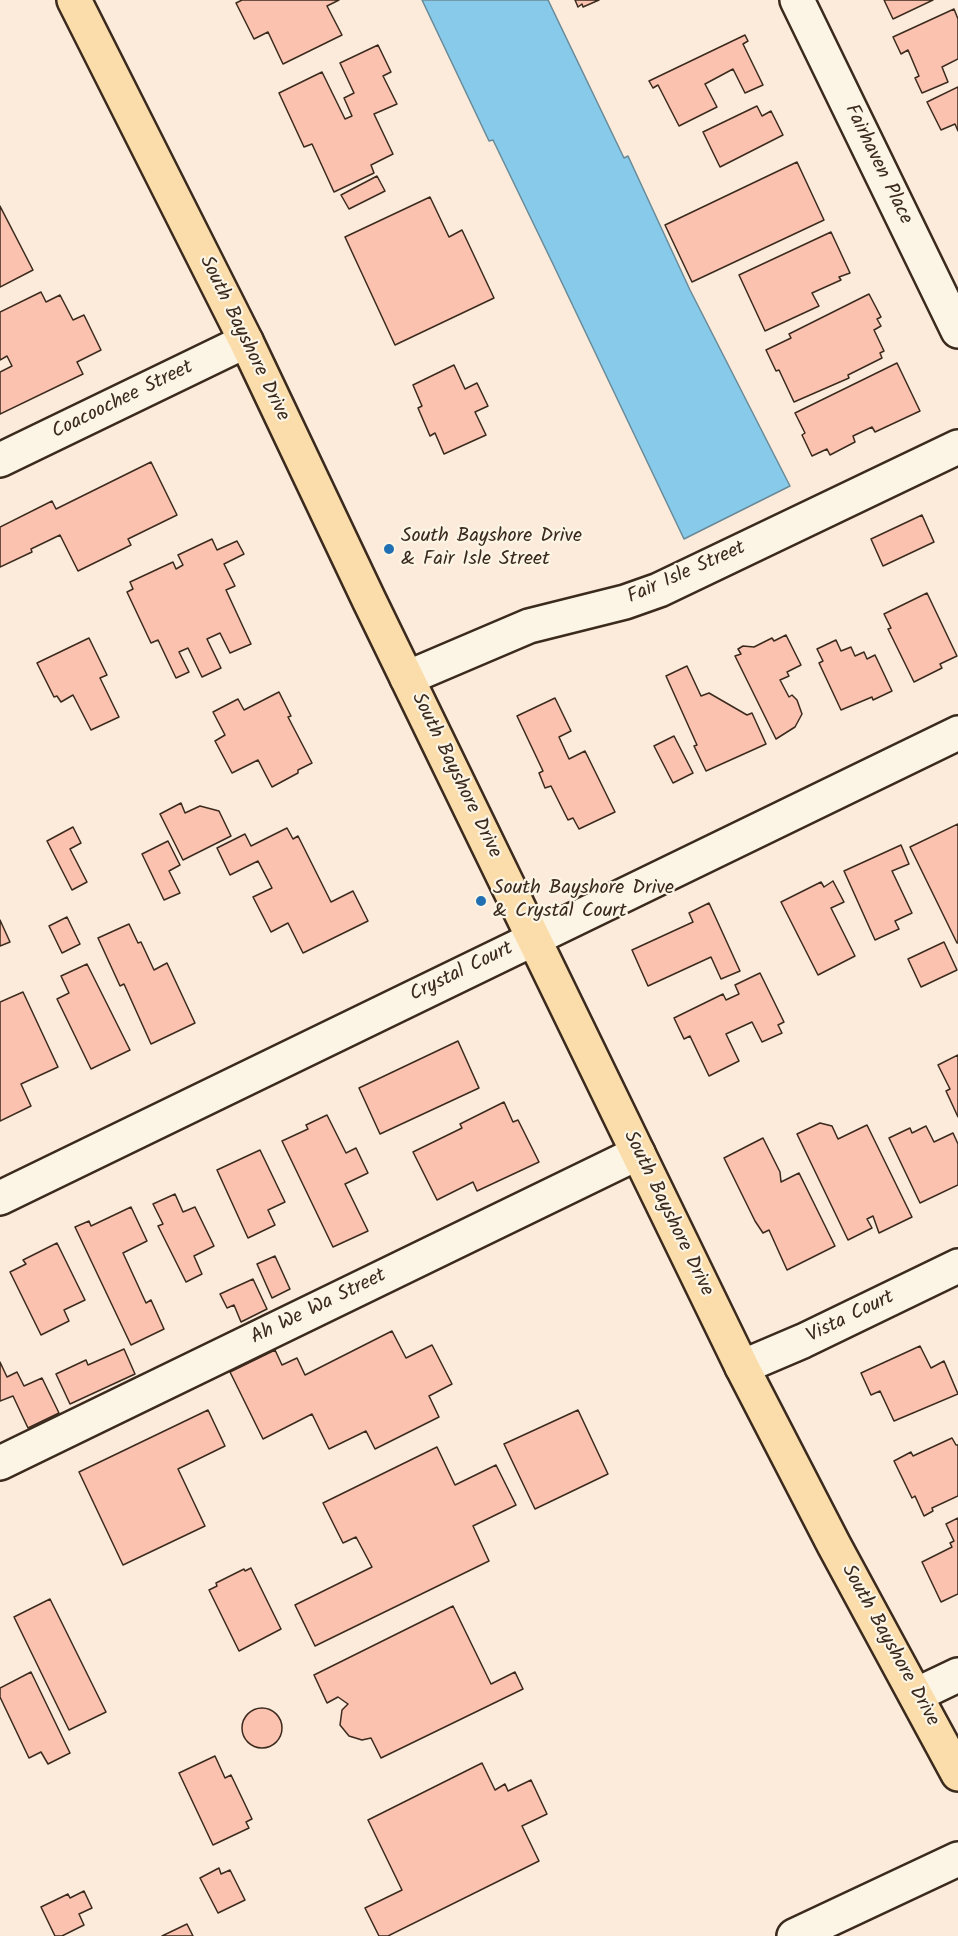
<!DOCTYPE html>
<html>
<head>
<meta charset="utf-8">
<style>
	body { margin:0 }
	canvas { display:block; background:#fcebda }
</style>
</head>
<body>
<canvas width="958" height="1936"></canvas>
<script>
const g = document.querySelector('canvas').getContext('2d');
g.lineJoin = 'round';
function paint(path, color) { g.fillStyle = color; g.fill(path, 'evenodd'); }
const poly = rows => new Path2D(rows.map(r => 'M' + r).join(''));
function strokePath(path, color, width, dash) { g.strokeStyle = color; g.lineWidth = width; g.lineCap = dash ? 'butt' : 'round'; g.setLineDash(dash || []); g.stroke(path); }
function label(font, color, halo, rows, align = 'center') {
  g.font = font + ' Kalam,sans-serif'; g.lineWidth = 4.5; g.setLineDash([]); g.textBaseline = 'middle'; g.strokeStyle = halo; g.fillStyle = color; for (const [text, x, y, turn = 0] of rows) {
    g.save(); g.translate(x, y); g.rotate((+turn || 0) * Math.PI / 180); g.textAlign = isNaN(turn) ? turn : align; if (halo) g.strokeText(text, 0, 0); g.fillText(text, 0, 0); g.restore();
  }
}
const water = poly([
	[422,0,548,0,624,158,628,156,690,290,790,486,684,539,552,262,493,140,489,141,422,0]
]);
const building = poly([
	[242,0,339,0,327,6,342,35,283,64,268,32,254,39,236,3,242,0],
	[575,0,599,0,583,7,582,4,578,7,575,0],
	[884,0,933,0,893,19,884,0],
	[954,9,958,19,958,59,942,67,948,82,922,93,915,78,919,76,908,50,901,54,893,37,954,9],
	[745,35,748,41,743,44,763,85,745,93,733,69,705,84,717,107,679,126,658,85,653,88,649,81,745,35],
	[378,45,391,72,383,76,397,104,374,114,393,154,371,165,374,173,334,192,312,144,304,147,279,93,322,72,345,119,352,116,344,98,354,93,340,63,378,45],
	[958,87,958,131,955,124,941,130,927,102,958,87],
	[757,106,762,116,771,111,783,135,720,167,703,132,757,106],
	[797,162,824,220,692,282,665,225,797,162],
	[377,176,385,191,349,209,341,195,377,176],
	[430,197,449,237,462,230,494,298,395,345,345,237,430,197],
	[0,206,33,270,0,287,0,206],
	[831,232,850,273,839,277,841,280,812,293,819,306,765,331,739,275,831,232],
	[41,292,46,302,60,295,73,320,84,315,101,350,77,362,83,374,0,414,0,372,12,366,7,356,0,360,0,312,41,292],
	[869,294,881,317,877,319,881,326,874,330,884,351,880,353,882,358,848,375,849,378,794,402,779,370,776,371,766,350,791,338,789,334,869,294],
	[897,363,920,411,875,432,872,427,853,436,855,442,830,455,827,449,812,456,802,435,805,433,795,413,897,363],
	[454,365,465,389,477,383,488,406,475,412,486,435,444,454,435,433,430,436,418,408,422,406,413,385,454,365],
	[151,462,177,515,128,539,131,545,78,571,60,535,31,549,32,552,0,567,0,527,52,501,56,509,151,462],
	[922,515,934,542,883,566,871,539,922,515],
	[212,539,217,550,237,541,244,554,224,564,235,586,226,590,251,644,230,653,220,633,207,639,221,668,202,677,188,648,179,652,189,672,176,678,158,640,151,643,127,592,133,589,130,582,173,562,176,569,183,565,178,555,212,539],
	[927,593,957,656,940,664,942,668,914,682,888,629,891,628,884,614,927,593],
	[786,635,801,665,787,672,789,676,780,680,789,697,792,695,797,700,802,714,795,727,776,739,735,656,741,654,738,649,743,646,754,647,772,638,774,641,786,635],
	[89,638,107,675,100,678,119,717,91,730,73,695,61,702,57,696,54,697,37,663,89,638],
	[836,640,841,651,851,647,855,656,864,652,867,659,875,655,892,691,873,700,872,697,841,710,819,663,823,661,817,649,836,640],
	[687,666,701,696,709,693,747,715,752,713,766,744,706,771,694,746,697,745,666,676,687,666],
	[279,692,291,716,288,717,312,763,298,770,298,773,272,787,258,760,232,773,215,741,225,735,213,712,238,699,244,710,279,692],
	[555,698,571,731,559,737,569,759,585,751,615,812,579,829,573,818,568,820,551,786,545,788,539,773,543,771,517,716,555,698],
	[674,736,693,773,673,783,654,746,674,736],
	[181,803,185,813,200,806,219,811,231,836,183,860,160,814,181,803],
	[958,824,958,943,957,943,910,847,958,824],
	[73,827,81,843,70,849,87,882,72,890,47,841,73,827],
	[287,828,293,839,298,836,331,902,353,891,368,921,303,953,288,923,271,932,253,897,272,888,258,861,230,875,217,848,245,834,251,846,287,828],
	[168,841,180,865,169,871,180,893,164,900,142,854,168,841],
	[901,845,909,864,892,871,912,913,895,921,899,929,875,940,844,871,901,845],
	[833,881,844,902,831,908,855,956,818,975,781,902,821,882,824,887,833,881],
	[709,903,740,971,721,979,711,957,648,986,632,950,693,922,689,913,709,903],
	[67,917,80,944,62,953,49,926,67,917],
	[0,920,10,942,0,946,0,920],
	[129,924,138,943,141,942,154,970,167,963,195,1023,151,1044,124,984,120,986,98,938,129,924],
	[944,942,957,970,921,987,908,959,944,942],
	[87,964,130,1050,91,1069,57,999,69,993,61,976,87,964],
	[760,973,784,1022,778,1025,782,1033,762,1042,752,1022,726,1034,739,1061,709,1076,690,1036,684,1039,674,1018,723,994,726,1000,739,994,735,985,760,973],
	[23,992,58,1067,21,1084,31,1106,0,1121,0,1002,23,992],
	[458,1041,479,1088,380,1134,359,1088,458,1041],
	[958,1055,958,1117,946,1091,950,1089,938,1065,958,1055],
	[504,1102,513,1122,518,1120,539,1162,477,1191,473,1182,437,1200,413,1152,462,1128,460,1124,504,1102],
	[327,1115,346,1153,356,1148,368,1173,345,1184,368,1231,333,1247,282,1141,308,1129,306,1125,327,1115],
	[820,1123,832,1126,838,1139,867,1125,912,1217,879,1233,873,1216,867,1219,872,1228,848,1240,797,1134,820,1123],
	[926,1126,934,1142,953,1133,958,1144,958,1185,920,1203,889,1138,910,1128,912,1133,926,1126],
	[763,1138,780,1172,781,1182,799,1173,835,1246,787,1270,769,1230,763,1233,755,1221,724,1158,763,1138],
	[260,1150,285,1202,268,1210,275,1225,248,1238,217,1170,260,1150],
	[175,1194,183,1212,195,1207,214,1246,194,1256,202,1274,186,1282,158,1226,163,1224,153,1204,175,1194],
	[131,1207,147,1241,123,1253,146,1303,151,1300,164,1329,131,1345,75,1227,89,1221,91,1226,131,1207],
	[57,1243,85,1300,64,1310,69,1321,41,1335,10,1272,26,1264,23,1260,57,1243],
	[275,1256,290,1289,272,1298,257,1264,275,1256],
	[253,1279,267,1309,241,1322,234,1305,227,1308,220,1294,253,1279],
	[392,1331,406,1358,432,1345,452,1384,429,1396,439,1417,375,1449,366,1431,329,1449,312,1414,263,1439,230,1372,275,1350,282,1365,297,1358,305,1375,392,1331],
	[920,1346,931,1368,944,1361,958,1394,894,1421,880,1391,871,1395,861,1373,920,1346],
	[124,1349,135,1374,70,1404,56,1374,86,1360,88,1365,124,1349],
	[0,1362,7,1377,17,1372,24,1386,42,1378,59,1413,28,1428,13,1396,0,1401,0,1362],
	[208,1410,225,1446,178,1469,205,1526,123,1565,79,1472,208,1410],
	[578,1410,608,1474,535,1509,504,1444,578,1410],
	[952,1438,956,1445,958,1445,958,1496,932,1508,933,1511,924,1516,915,1496,912,1498,894,1461,911,1452,913,1456,952,1438],
	[437,1447,455,1485,496,1465,516,1505,473,1526,489,1561,315,1646,295,1605,372,1567,356,1537,343,1543,323,1503,437,1447],
	[958,1518,958,1594,941,1602,922,1562,952,1547,950,1543,954,1541,946,1524,958,1518],
	[251,1568,281,1629,239,1651,209,1590,217,1586,216,1583,244,1569,245,1571,251,1568],
	[50,1599,106,1712,69,1730,14,1617,50,1599],
	[453,1606,491,1684,515,1672,523,1689,381,1758,371,1738,362,1740,349,1736,340,1725,342,1710,348,1704,338,1697,327,1703,314,1675,453,1606],
	[31,1672,70,1753,48,1764,41,1752,29,1758,0,1697,0,1688,31,1672],
	'242 1728a20 20 0 1 1 40 0a20 20 0 1 1-40 0Z',
	[215,1756,225,1778,231,1775,252,1819,246,1822,249,1828,213,1845,179,1773,215,1756],
	[482,1763,495,1790,505,1784,508,1791,531,1780,547,1814,522,1826,539,1861,388,1936,379,1936,365,1908,402,1890,368,1820,482,1763],
	[219,1868,221,1874,230,1870,245,1900,218,1913,200,1878,219,1868],
	[84,1891,92,1908,79,1914,84,1925,62,1936,55,1936,41,1907,68,1894,70,1898,84,1891],
	[187,1924,193,1936,162,1936,187,1924]
]);
const minor = poly([
	[797,0,958,331],
	[0,460,246,341],
	[407,678,529,626,625,602,659,590,958,447],
	[0,1198,958,733],
	[742,1367,803,1341,958,1266],
	[0,1463,638,1153],
	[916,1695,958,1675],
	[794,1936,958,1859]
]);
const major = poly([
	[74,0,246,341,369,600,742,1367,834,1545,958,1774]
]);
const markers = [
	[389,549,6,"#1f6fb2"],
	[481,901,6,"#1f6fb2"]
];
const streetNames = [
	["Fairhaven Place",877,165,64],
	["South Bayshore Drive",243,339,64],
	["Coacoochee Street",123,401,-26],
	["Fair Isle Street",687,574,-24],
	["South Bayshore Drive",455,776,64],
	["Crystal Court",462,973,-26],
	["South Bayshore Drive",667,1214,64],
	["Ah We Wa Street",319,1308,-26],
	["Vista Court",851,1318,-26],
	["South Bayshore Drive",889,1646,61]
];
const poiNames = [
	["South Bayshore Drive",401,538],
	["& Fair Isle Street",401,561],
	["South Bayshore Drive",493,890],
	["& Crystal Court",493,913]
];
paint(water, '#88cae9');
strokePath(water, '#698a98', 1.5);
paint(building, '#fac2af');
strokePath(building, '#3b2a1e', 1.5);
strokePath(minor, '#3b2a1e', 38);
strokePath(major, '#3b2a1e', 38);
strokePath(minor, '#fcf5e5', 33);
strokePath(major, '#faddab', 33);
for (const [x, y, r, color] of markers) { const dot = new Path2D(); dot.arc(x, y, r, 0, 2 * Math.PI); g.fillStyle = color; g.fill(dot); strokePath(dot, '#fcf5e5', 2); }
label('20px', '#3b2a1e', '#fcf5e5', streetNames);
label('20px', '#3b2a1e', '#fcf5e5', poiNames, 'left');
</script>
</body>
</html>
